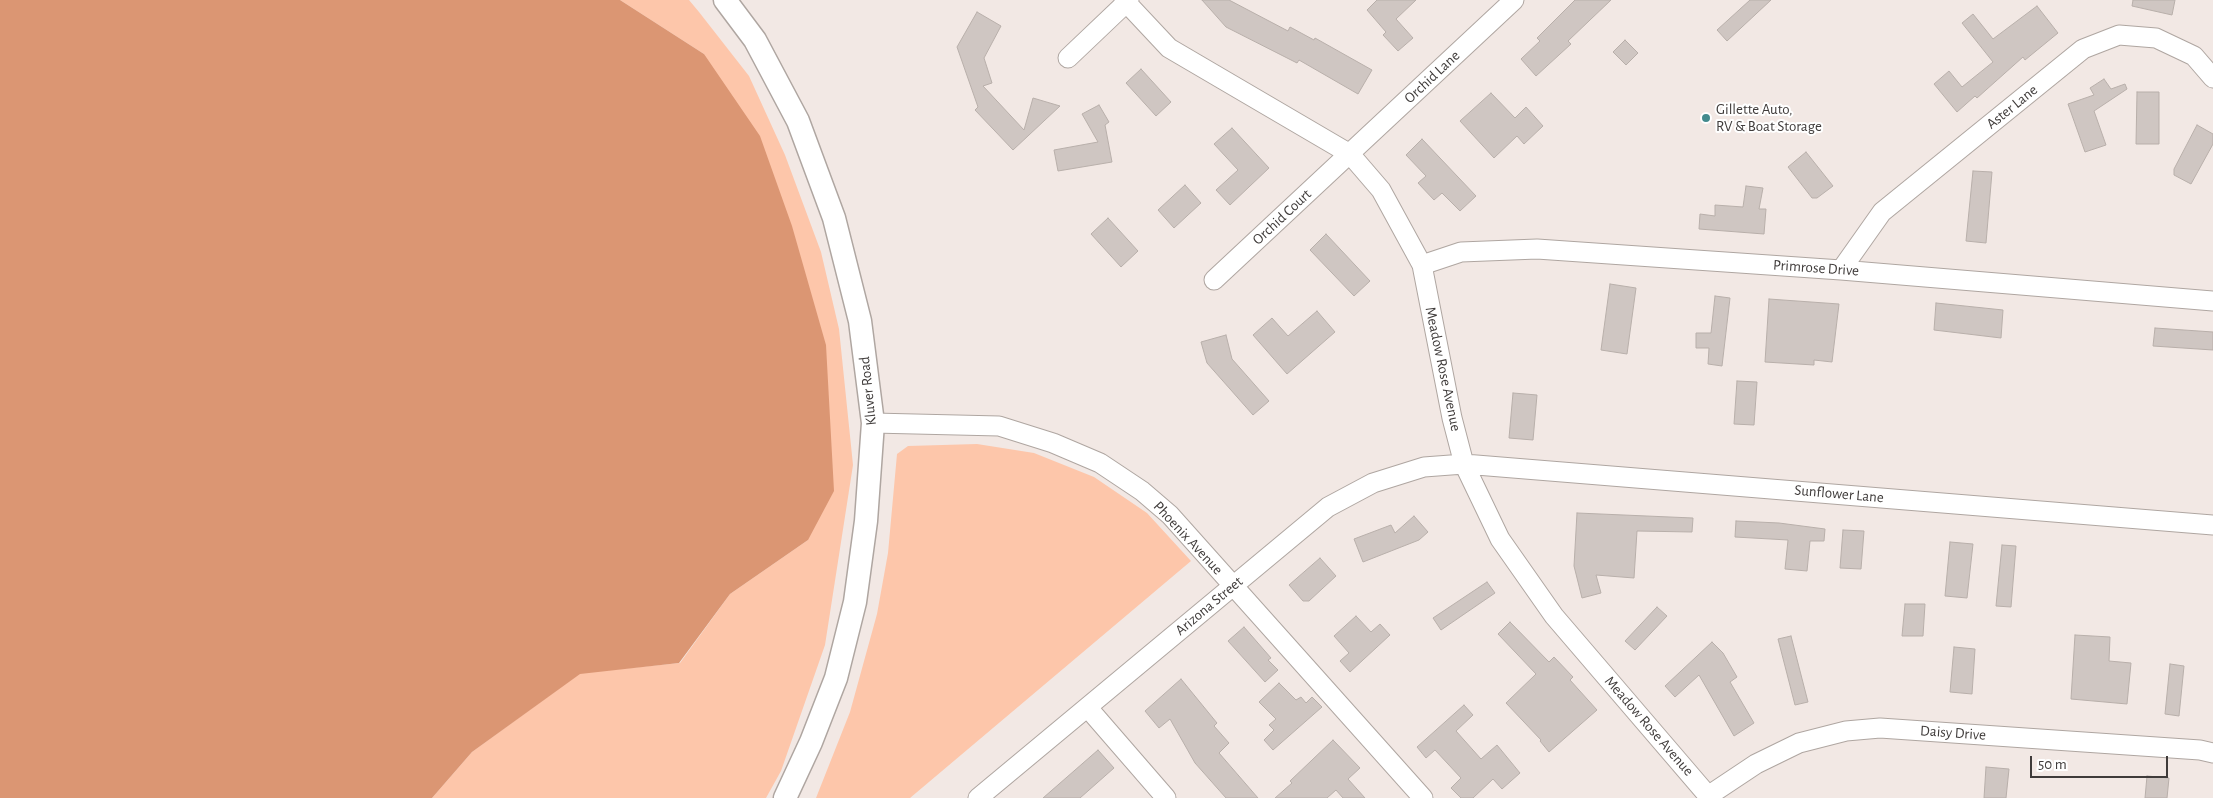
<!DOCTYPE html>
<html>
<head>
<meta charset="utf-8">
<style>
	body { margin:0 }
	#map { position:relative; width:2213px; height:798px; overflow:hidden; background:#f2e8e4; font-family:"Alegreya Sans",sans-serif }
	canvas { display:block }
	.scale { position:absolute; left:2030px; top:756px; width:138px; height:22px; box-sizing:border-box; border:2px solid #3f3b3a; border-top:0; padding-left:6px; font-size:15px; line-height:18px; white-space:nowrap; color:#3f3b3a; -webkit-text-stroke:4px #fff; paint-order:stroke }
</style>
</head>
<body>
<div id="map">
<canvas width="2213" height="798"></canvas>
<div class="scale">50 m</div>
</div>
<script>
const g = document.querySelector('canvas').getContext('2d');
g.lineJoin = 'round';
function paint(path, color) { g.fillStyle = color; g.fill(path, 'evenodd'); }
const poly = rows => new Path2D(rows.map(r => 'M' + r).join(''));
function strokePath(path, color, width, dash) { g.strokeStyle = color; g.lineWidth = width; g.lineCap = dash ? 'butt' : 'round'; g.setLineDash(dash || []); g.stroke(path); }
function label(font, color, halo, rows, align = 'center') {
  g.font = font + ' "Alegreya Sans",sans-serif'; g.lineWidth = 4; g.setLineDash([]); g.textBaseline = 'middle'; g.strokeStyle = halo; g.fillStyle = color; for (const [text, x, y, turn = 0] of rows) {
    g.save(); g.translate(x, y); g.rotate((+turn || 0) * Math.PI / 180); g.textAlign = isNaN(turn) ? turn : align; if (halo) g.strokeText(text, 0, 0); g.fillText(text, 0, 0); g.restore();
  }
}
const green = poly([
	[620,0,689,0,699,12,749,76,785,155,821,252,839,329,853,465,825,645,781,771,766,798,432,798,472,752,580,673,680,663,730,594,808,540,704,54],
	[977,444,1034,453,1094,477,1147,513,1191,561,910,798,816,798,850,712,877,614,888,553,897,454,908,446]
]);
const water = poly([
	[0,0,620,0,704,54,760,136,792,226,826,345,834,491,808,540,730,594,679,663,580,674,472,752,432,798,0,798]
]);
const building = poly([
	[1202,0,1229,0,1288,31,1290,27,1314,40,1315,38,1372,70,1358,94,1299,60,1297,63,1226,27,1202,0],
	[1377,0,1416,0,1396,19,1413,38,1398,51,1383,35,1386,32,1367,10,1377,0],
	[1575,0,1611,0,1568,41,1571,44,1536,76,1521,59,1540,41,1537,38,1575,0],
	[1750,0,1771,0,1727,41,1717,30,1750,0],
	[2133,0,2175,0,2172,15,2132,6,2133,0],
	[2037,6,2058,33,2025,60,2023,57,1977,98,1975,96,1957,112,1934,84,1949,71,1962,87,1993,62,1962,23,1973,14,1993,39,2037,6],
	[977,12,1001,26,984,58,992,83,983,86,1024,130,1033,98,1060,106,1013,150,975,110,978,107,957,47,977,12],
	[1625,40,1638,53,1626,65,1613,52,1625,40],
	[1141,69,1171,102,1156,116,1126,83,1141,69],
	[2104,79,2111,89,2125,84,2127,89,2094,111,2106,145,2085,152,2068,104,2094,95,2090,88,2104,79],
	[2137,92,2159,92,2159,144,2136,144,2137,92],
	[1491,93,1515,118,1526,107,1543,126,1524,144,1517,136,1494,158,1460,121,1491,93],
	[1099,105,1109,122,1105,125,1112,162,1058,171,1054,150,1098,142,1082,114,1099,105],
	[2197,125,2213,134,2213,144,2191,184,2174,175,2174,169,2197,125],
	[1232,128,1269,168,1230,205,1216,190,1238,170,1214,144,1232,128],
	[1422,139,1476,196,1460,211,1442,193,1434,200,1418,183,1426,176,1406,155,1422,139],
	[1806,152,1833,186,1817,198,1812,198,1788,167,1806,152],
	[1973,171,1992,172,1986,243,1966,241,1973,171],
	[1185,185,1201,203,1174,228,1158,210,1185,185],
	[1746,186,1763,188,1759,209,1766,209,1764,234,1699,229,1700,214,1715,216,1715,205,1743,207,1746,186],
	[1108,218,1138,251,1121,267,1091,234,1108,218],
	[1326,234,1370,281,1354,296,1310,250,1326,234],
	[1610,284,1636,288,1627,354,1601,350,1610,284],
	[1715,296,1730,298,1722,366,1708,364,1709,348,1696,348,1696,333,1711,333,1715,296],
	[1769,299,1839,304,1832,362,1814,360,1814,365,1765,362,1769,299],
	[1936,303,2003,310,2001,338,1934,330,1936,303],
	[1317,311,1335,332,1287,374,1253,335,1272,318,1288,336,1317,311],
	[2155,328,2213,332,2213,350,2153,346,2155,328],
	[1226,335,1232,359,1269,401,1253,415,1207,363,1201,342,1226,335],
	[1737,381,1757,382,1754,425,1734,424,1737,381],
	[1513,393,1537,395,1533,440,1509,438,1513,393],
	[1577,513,1693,518,1692,532,1637,531,1634,578,1596,575,1601,593,1582,598,1574,566,1577,513],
	[1414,516,1428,532,1419,540,1363,562,1354,539,1391,525,1395,533,1414,516],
	[1736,521,1779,523,1825,529,1824,541,1810,541,1807,571,1785,569,1788,540,1735,537,1736,521],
	[1843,530,1864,531,1861,569,1840,568,1843,530],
	[1950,542,1973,544,1967,598,1945,596,1950,542],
	[2002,545,2016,546,2011,607,1996,606,2002,545],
	[1320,558,1336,576,1309,601,1303,601,1289,585,1320,558],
	[1487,582,1495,593,1441,630,1433,618,1487,582],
	[1905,604,1925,604,1923,636,1902,636,1905,604],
	[1657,607,1667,616,1635,650,1625,641,1657,607],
	[1356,616,1371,632,1380,624,1390,635,1350,672,1340,661,1349,653,1334,636,1356,616],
	[1510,622,1549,662,1554,657,1573,677,1570,680,1597,710,1549,752,1540,741,1541,740,1506,703,1536,674,1498,634,1510,622],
	[1244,627,1271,658,1268,660,1278,670,1265,682,1228,641,1244,627],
	[2075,635,2110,637,2109,661,2131,663,2127,704,2071,699,2075,635],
	[1791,636,1808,702,1795,705,1778,639,1791,636],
	[1712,642,1723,653,1737,677,1730,682,1754,723,1734,736,1699,675,1675,697,1665,686,1712,642],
	[1954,647,1975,649,1972,694,1950,692,1954,647],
	[2170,664,2184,666,2179,716,2165,714,2170,664],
	[1181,679,1217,723,1214,726,1229,743,1219,753,1258,798,1226,798,1195,763,1170,719,1159,728,1145,711,1181,679],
	[1279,683,1296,700,1301,697,1306,703,1312,697,1322,707,1273,750,1264,740,1274,730,1269,725,1276,719,1259,702,1279,683],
	[1464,705,1473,715,1456,731,1481,759,1497,745,1520,773,1502,789,1493,779,1473,798,1461,798,1451,788,1461,778,1435,750,1426,758,1417,747,1464,705],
	[1333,740,1360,768,1348,779,1365,798,1343,798,1336,790,1327,798,1275,798,1292,783,1290,781,1333,740],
	[1098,750,1114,768,1080,798,1043,798,1098,750],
	[1986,767,2009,769,2006,798,1984,798,1986,767],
	[2147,776,2169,778,2167,798,2145,798,2147,776]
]);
const minor = poly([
	[1124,0,1169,48,1350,154,1381,190,1422,265,1452,418,1464,464,1500,539,1554,616,1710,798],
	[1068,58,1129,0],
	[1422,265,1461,252,1537,249,1841,270,2213,301],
	[1841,270,1882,212,2083,49,2119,35,2156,38,2194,56,2213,78],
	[1214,280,1514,0],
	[873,423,999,426,1053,443,1100,463,1142,491,1170,515,1423,798],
	[1088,708,1166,798],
	[1708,796,1756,764,1799,743,1846,731,1880,728,2200,750,2213,753],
	[978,798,1328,507,1373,483,1424,467,1464,464,2213,525]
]);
const tertiary = poly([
	[725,0,755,40,798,121,834,218,860,321,873,423,866,521,855,602,836,678,811,742,785,798]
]);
const markers = [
	[1706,118,5,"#428a8d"]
];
const streetNames = [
	["Orchid Lane",1432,77,-43],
	["Aster Lane",2012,107,-39],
	["Orchid Court",1282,217,-43],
	["Primrose Drive",1816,268,4],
	["Meadow Rose Avenue",1443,369,78],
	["Kluver Road",868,391,-96],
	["Sunflower Lane",1839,494,5],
	["Phoenix Avenue",1188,538,47],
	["Arizona Street",1209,606,-40],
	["Meadow Rose Avenue",1649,726,49],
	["Daisy Drive",1953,733,4]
];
const poiNames = [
	["Gillette Auto,",1716,109],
	["RV & Boat Storage",1716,126]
];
paint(green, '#fdc6aa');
paint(water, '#db9673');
paint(building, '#cfc6c2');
strokePath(building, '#b8afaa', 1);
strokePath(minor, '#afa6a1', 21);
strokePath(tertiary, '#afa6a1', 25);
strokePath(minor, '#fff', 19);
strokePath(tertiary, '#fff', 22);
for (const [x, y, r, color] of markers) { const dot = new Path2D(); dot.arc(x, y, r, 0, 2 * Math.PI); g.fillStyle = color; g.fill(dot); strokePath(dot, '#fff', 2); }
label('15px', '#3f3b3a', '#fff', streetNames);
label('15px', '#3f3b3a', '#fff', poiNames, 'left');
</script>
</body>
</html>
